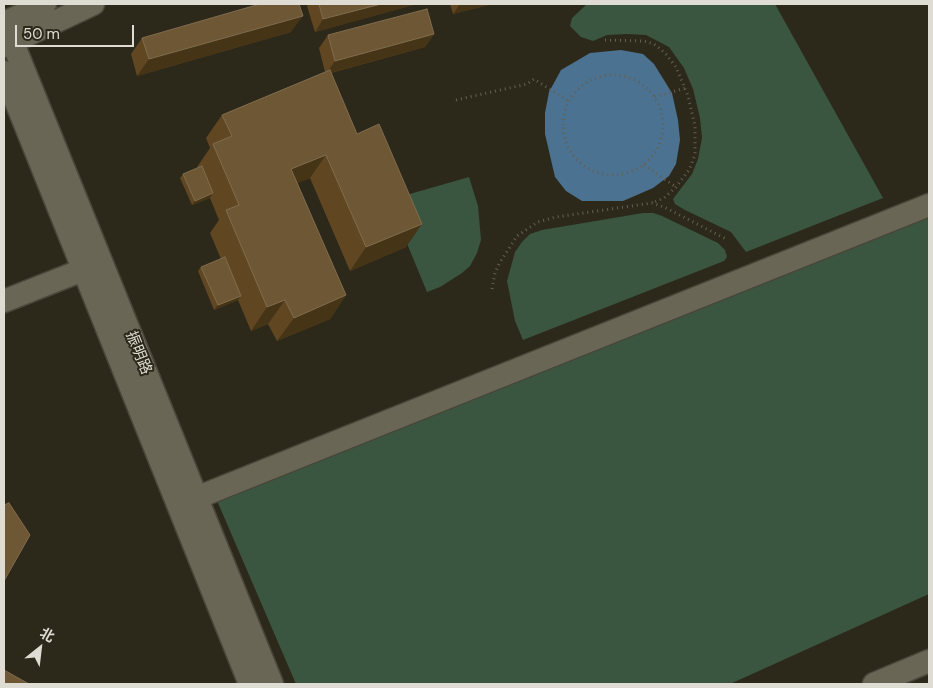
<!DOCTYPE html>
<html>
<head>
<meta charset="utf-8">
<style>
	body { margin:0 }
	#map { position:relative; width:933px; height:688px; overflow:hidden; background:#2d291a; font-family:"DM Sans","Noto Sans SC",sans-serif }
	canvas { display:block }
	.frame { position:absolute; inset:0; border:5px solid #dedcd3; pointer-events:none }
	.north { position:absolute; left:15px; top:623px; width:50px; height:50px; -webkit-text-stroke:4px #2d291a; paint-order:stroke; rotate:29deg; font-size:14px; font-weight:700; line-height:20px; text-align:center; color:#dedcd3 }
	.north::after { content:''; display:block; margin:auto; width:18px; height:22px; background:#dedcd3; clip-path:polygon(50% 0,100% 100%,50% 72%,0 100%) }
	.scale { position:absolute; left:15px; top:25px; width:119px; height:22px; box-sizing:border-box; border:2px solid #dedcd3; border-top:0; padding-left:6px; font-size:15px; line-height:18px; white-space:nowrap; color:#dedcd3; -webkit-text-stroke:4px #2d291a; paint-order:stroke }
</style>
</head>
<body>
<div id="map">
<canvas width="933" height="688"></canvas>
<div class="frame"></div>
<div class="north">北</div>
<div class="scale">50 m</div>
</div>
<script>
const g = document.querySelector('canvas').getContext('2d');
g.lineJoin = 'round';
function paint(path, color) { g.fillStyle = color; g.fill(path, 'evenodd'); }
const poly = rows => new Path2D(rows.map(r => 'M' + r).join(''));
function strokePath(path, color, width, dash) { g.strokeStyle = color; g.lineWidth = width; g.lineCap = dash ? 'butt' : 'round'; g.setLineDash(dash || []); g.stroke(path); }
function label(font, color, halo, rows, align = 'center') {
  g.font = font + ' "DM Sans","Noto Sans SC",sans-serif'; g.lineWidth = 4; g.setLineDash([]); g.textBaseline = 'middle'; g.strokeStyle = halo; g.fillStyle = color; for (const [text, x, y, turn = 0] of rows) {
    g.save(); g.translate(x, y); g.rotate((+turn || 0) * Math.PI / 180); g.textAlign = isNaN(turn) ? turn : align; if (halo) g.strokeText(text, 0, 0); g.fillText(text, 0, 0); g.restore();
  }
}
const green = poly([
	[587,4,775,4,883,198,746,252,731,232,685,210,675,204,673,199,692,174,698,159,702,138,700,118,693,89,684,68,669,47,646,35,627,34,607,35,593,41,581,37,570,26,572,18],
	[469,177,478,206,481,240,477,253,470,266,462,273,440,287,427,292,389,200],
	[929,210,929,594,730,684,296,684,215,496],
	[643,213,653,213,662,216,718,243,725,250,727,257,724,261,523,340,515,321,507,281,515,252,522,242,530,234,542,230]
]);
const water = poly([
	[621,50,643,54,654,64,672,93,678,120,680,140,676,164,669,176,653,188,623,201,582,201,566,191,555,177,545,134,545,113,549,92,561,70,590,53]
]);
const path = poly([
	[605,40,644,41,654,44,665,53,676,67,688,96,695,126,695,155,689,170,676,187,664,198,652,203],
	'563 125a50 50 0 1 1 100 0a50 50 0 1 1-100 0Z',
	[655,97,685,88],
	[456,100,527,84,534,79,568,101],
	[644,165,676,187],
	[492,289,495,273,499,264,517,236,538,222,556,217,652,203,664,207,728,240]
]);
const minor = poly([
	[4,21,272,684],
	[4,23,45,4],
	[4,46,93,4],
	[4,72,250,684],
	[4,301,98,264],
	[196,498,929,205],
	[874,684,929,661]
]);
const wall = poly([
	[309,4,414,4,413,5,315,32,307,6],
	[450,4,492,4,453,14],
	[291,32,137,76,131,54,142,38],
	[434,34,425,47,331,73,406,247,350,271,310,178,297,183,346,295,330,319,277,341,268,324,251,331,238,300,214,310,198,271,201,267,221,259,210,233,219,220,210,198,192,205,180,178,183,174,198,168,197,167,210,148,206,138,222,115,325,72,319,48,328,35]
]);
const shadedWall = poly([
	[381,4,414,4,413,5,315,32,323,19],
	[460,4,492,4,453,14],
	[303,16,291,32,137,76,149,59],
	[434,34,425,47,326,74,335,61],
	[326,155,310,178,275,193,291,169],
	[213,193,210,198,192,205,195,201],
	[422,224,406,247,350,271,366,247],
	[346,295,330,319,277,341,294,318],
	[241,296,238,300,214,310,218,305],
	[285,300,268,324,251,331,267,307]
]);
const building = poly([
	[260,4,299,4,303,16,149,59,142,38,260,4],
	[319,4,381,4,323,19,319,4],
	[427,9,434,34,335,61,328,35,427,9],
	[330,70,357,134,379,124,422,224,366,247,326,155,291,169,346,295,294,318,285,300,267,307,226,210,239,205,213,144,232,136,222,115,330,70],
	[202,166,213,193,195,201,183,174,202,166],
	[225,257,241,296,218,305,201,267,225,257],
	[9,503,30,535,4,581,4,505,9,503],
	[4,670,29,684,4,684,4,670]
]);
const streetNames = [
	["振明路",138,353,68]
];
paint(green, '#3a5540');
paint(water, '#4b7291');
strokePath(minor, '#49473b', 25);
strokePath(path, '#646053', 3, [1, 4]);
strokePath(minor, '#6a6655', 22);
paint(wall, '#604722');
paint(shadedWall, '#463417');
paint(building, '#6e5735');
strokePath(building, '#806c4e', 1);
label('15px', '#dedcd3', '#2d291a', streetNames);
</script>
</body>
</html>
